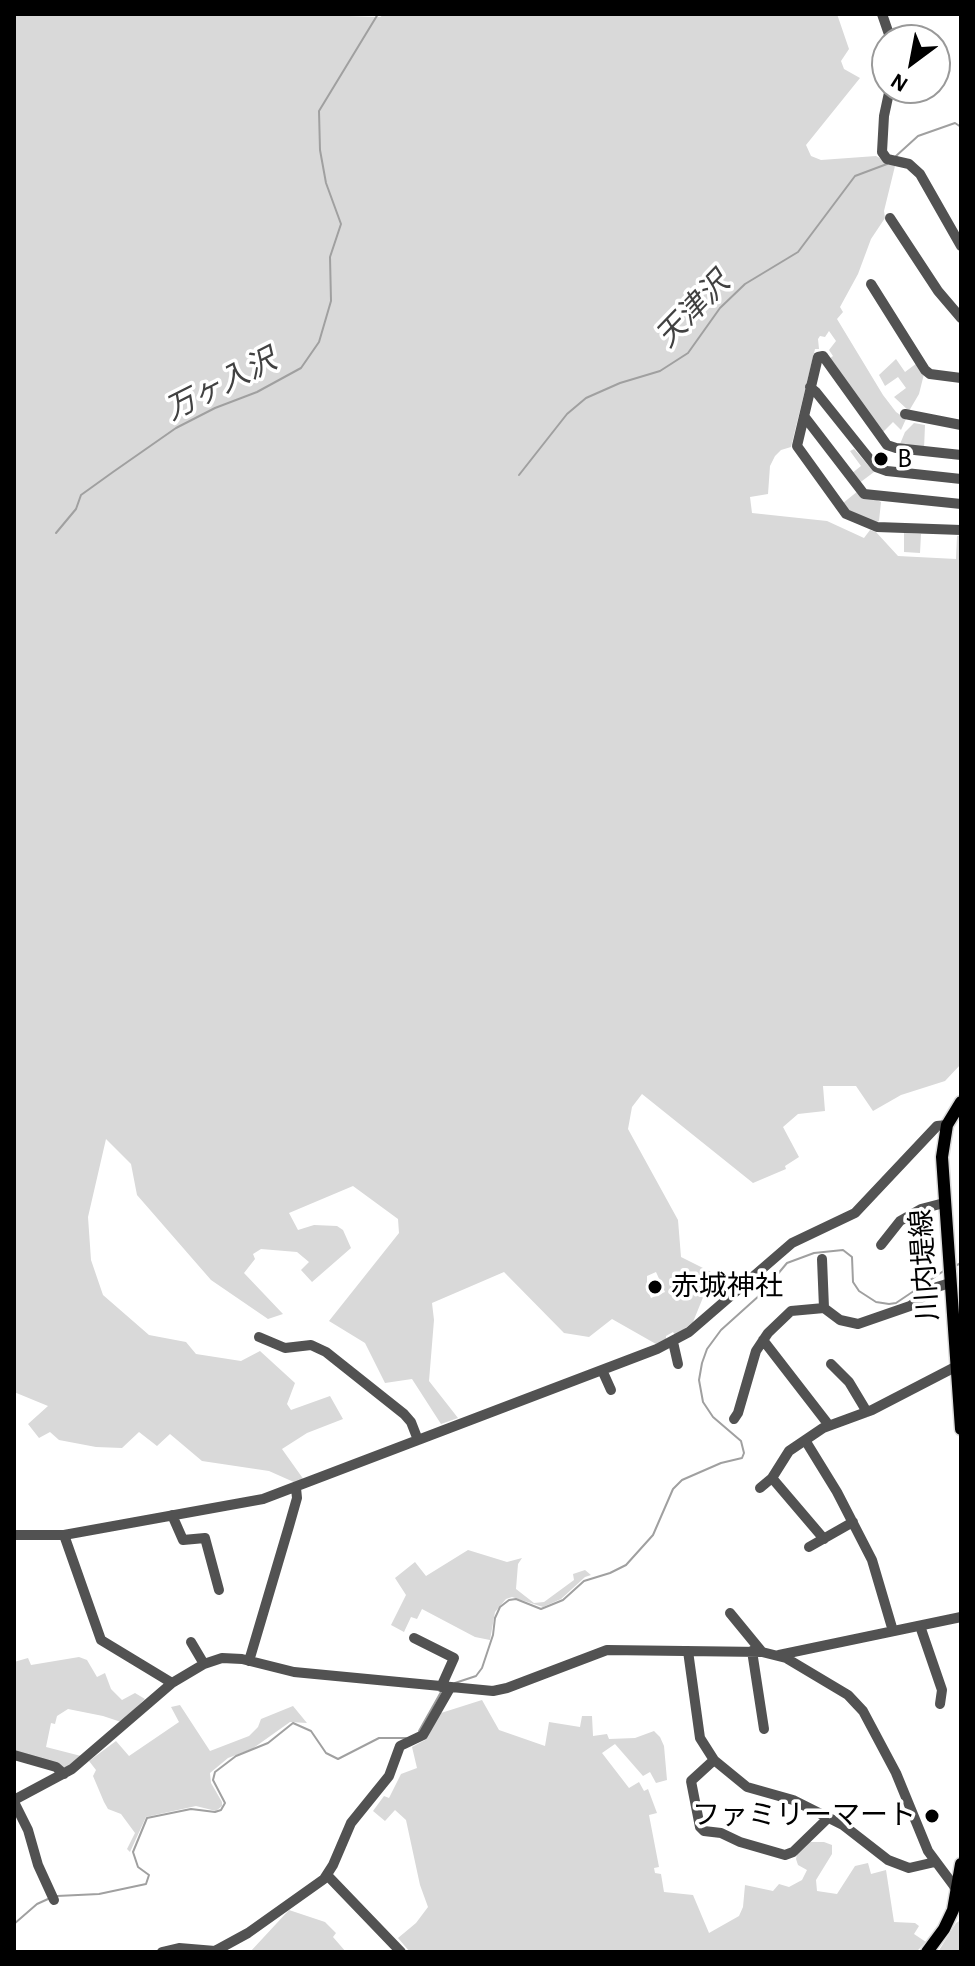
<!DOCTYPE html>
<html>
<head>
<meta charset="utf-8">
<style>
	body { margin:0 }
	#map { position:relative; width:975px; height:1966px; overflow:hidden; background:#fff; font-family:"Alegreya Sans",sans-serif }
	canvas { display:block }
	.frame { position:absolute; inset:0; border:16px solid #000; pointer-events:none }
	.north { position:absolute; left:871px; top:24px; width:80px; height:80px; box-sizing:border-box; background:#fff; border:2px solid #999; border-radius:50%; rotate:212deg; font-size:22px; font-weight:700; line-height:32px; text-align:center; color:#000 }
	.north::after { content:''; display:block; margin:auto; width:28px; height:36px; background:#000; clip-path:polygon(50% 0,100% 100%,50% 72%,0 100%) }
</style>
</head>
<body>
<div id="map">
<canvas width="975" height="1966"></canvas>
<div class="frame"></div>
<div class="north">N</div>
</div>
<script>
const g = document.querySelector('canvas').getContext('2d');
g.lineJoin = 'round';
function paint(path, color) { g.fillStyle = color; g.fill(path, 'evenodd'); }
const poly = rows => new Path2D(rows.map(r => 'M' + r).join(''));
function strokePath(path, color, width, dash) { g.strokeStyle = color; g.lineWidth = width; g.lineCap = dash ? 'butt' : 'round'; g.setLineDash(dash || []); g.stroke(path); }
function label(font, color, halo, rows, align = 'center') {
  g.font = font + ' "Alegreya Sans","Noto Sans JP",sans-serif'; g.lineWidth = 7; g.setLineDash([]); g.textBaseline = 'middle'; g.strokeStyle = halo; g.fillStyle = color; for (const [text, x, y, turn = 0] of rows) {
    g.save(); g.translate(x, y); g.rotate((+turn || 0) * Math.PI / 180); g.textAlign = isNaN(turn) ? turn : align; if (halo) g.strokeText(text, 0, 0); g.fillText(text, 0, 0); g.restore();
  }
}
const green = poly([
	[14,14,349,14,349,16,380,17,385,14,837,14,849,49,841,61,844,69,860,78,806,145,811,156,821,160,876,156,895,166,884,211,885,218,871,239,858,274,840,307,843,312,837,319,883,395,896,412,906,419,901,430,893,422,882,433,829,359,833,356,829,350,836,341,829,331,825,337,820,336,818,339,819,349,815,349,791,447,781,450,775,456,770,466,768,494,750,497,752,513,827,521,864,538,870,530,876,532,898,556,956,559,957,536,961,535,961,1064,945,1081,901,1095,873,1111,856,1086,823,1086,825,1111,798,1114,783,1127,799,1157,785,1166,786,1169,753,1183,642,1094,632,1107,628,1129,678,1220,681,1257,713,1273,693,1322,679,1333,675,1335,673,1332,666,1336,666,1340,656,1344,612,1319,589,1337,564,1333,504,1272,432,1303,434,1320,429,1381,458,1418,441,1424,412,1379,385,1383,365,1343,329,1321,399,1233,398,1219,353,1186,289,1213,298,1230,314,1225,337,1226,343,1230,351,1248,312,1282,301,1270,309,1262,297,1252,261,1249,253,1254,255,1259,244,1273,283,1314,268,1319,211,1280,137,1195,131,1164,106,1139,88,1217,91,1260,103,1295,149,1335,186,1342,196,1354,241,1361,260,1351,295,1383,287,1404,291,1410,330,1396,343,1419,307,1433,282,1449,304,1480,296,1483,269,1471,202,1461,170,1434,157,1446,139,1432,122,1448,96,1447,59,1440,50,1432,39,1438,28,1424,48,1406,14,1392],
	[656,1272,665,1292,651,1298,647,1289,647,1276],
	[896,359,905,372,917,363,924,374,919,394,909,411,894,397,906,388,898,377,885,386,879,375],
	[914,423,925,425,924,449,900,444,905,432],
	[854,449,874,472,858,484,851,474,861,466,850,451],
	[858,491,881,502,879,521,875,523,851,514,843,503],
	[904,533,921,534,920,553,904,552],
	[468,1550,507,1562,522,1558,518,1564,516,1589,534,1603,544,1602,574,1580,573,1574,585,1570,591,1575,585,1577,561,1599,543,1607,512,1597,506,1599,495,1612,490,1640,475,1637,422,1609,417,1619,411,1617,404,1632,391,1625,406,1595,395,1578,415,1562,426,1576],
	[79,1657,87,1660,97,1677,105,1673,111,1689,122,1700,135,1693,145,1699,121,1722,103,1716,68,1709,57,1716,55,1724,51,1723,46,1747,81,1756,66,1768,14,1751,14,1662,28,1658,31,1665],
	[482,1700,499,1730,545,1746,549,1722,580,1727,582,1716,592,1716,593,1736,607,1734,609,1739,635,1738,654,1731,660,1737,664,1746,667,1780,656,1783,650,1772,643,1776,615,1744,602,1753,629,1788,639,1782,644,1791,648,1789,657,1813,649,1815,659,1867,654,1868,655,1873,661,1874,664,1892,693,1895,709,1933,739,1916,743,1907,745,1885,773,1891,779,1884,789,1887,802,1880,807,1870,798,1865,796,1859,798,1850,808,1842,824,1842,832,1845,832,1854,816,1880,817,1891,837,1894,855,1866,868,1863,871,1874,886,1870,894,1922,915,1923,919,1926,914,1934,926,1942,916,1952,410,1952,398,1938,416,1923,428,1907,420,1885,406,1820,395,1810,385,1821,373,1811,384,1796,389,1798,401,1774,417,1768,412,1747,425,1740,441,1713],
	[180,1705,210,1751,249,1736,258,1727,261,1719,293,1706,307,1723,290,1722,252,1749,228,1758,210,1773,211,1783,222,1802,222,1806,216,1811,196,1806,146,1817,130,1852,127,1849,135,1833,121,1814,108,1809,104,1802,93,1776,96,1770,89,1761,116,1741,129,1756,179,1722,171,1707],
	[289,1910,325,1922,336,1933,333,1937,346,1952,250,1952],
	[961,1920,961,1952,938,1952,956,1923]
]);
const stream = poly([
	[896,156,918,136,955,123,961,127],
	[519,475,567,414,586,398,620,383,660,371,688,353,720,308,745,284,798,252,855,176,887,164],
	[56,533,76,509,81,495,113,472,176,428,215,408,257,392,301,368,319,342,331,301,330,257,341,224,326,183,320,150,319,111,378,14],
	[955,1266,961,1263],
	[455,1683,476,1676,482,1668,493,1635,495,1618,500,1607,509,1600,516,1599,541,1609,563,1600,584,1581,610,1573,626,1565,653,1535,673,1489,682,1480,721,1463,742,1458,744,1453,741,1441,713,1417,703,1402,699,1380,702,1363,707,1349,721,1330,761,1294,787,1263,814,1253,843,1250,852,1257,853,1282,859,1291,876,1302,889,1304,896,1303,945,1270],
	[419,1731,441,1692],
	[57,1896,99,1894,146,1884,149,1875,138,1867,133,1852,147,1818,191,1809,215,1812,221,1810,225,1803,213,1780,215,1772,236,1756,268,1743,293,1723,311,1731,326,1753,338,1759,379,1738,406,1738],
	[14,1924,37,1904,48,1899],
	[14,1935,14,1942]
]);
const minor = poly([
	[882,14,891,40],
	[890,88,884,116,882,152,887,159,909,164,920,174,961,246],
	[890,218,938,291,961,318],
	[871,284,925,370,930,374,961,378],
	[810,387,816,392,876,467,887,471,961,479],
	[905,414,961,425],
	[804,416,864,494,961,504],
	[961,455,896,448,887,445,823,356,818,357,797,446,846,514,877,527,961,530],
	[881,1245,900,1221,921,1209,944,1203],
	[822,1259,824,1308],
	[259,1337,285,1348,311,1345,326,1352,404,1414,411,1422,418,1440],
	[763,1340,828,1424],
	[673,1342,678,1364],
	[831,1364,849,1382,867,1412],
	[602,1370,611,1390],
	[734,1419,738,1413,756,1351,768,1333,791,1311,824,1308,840,1320,858,1324,910,1306,937,1287,950,1283],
	[805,1440,837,1492,872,1560,893,1631],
	[772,1478,824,1539],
	[760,1488,772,1478,789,1451,823,1428,872,1410,957,1366],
	[172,1515,183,1540,205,1538,219,1590],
	[14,1535,64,1535,263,1499,657,1349,689,1332,792,1243,855,1213,937,1126,947,1125],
	[64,1535,101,1640,172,1683],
	[809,1547,853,1522],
	[730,1613,762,1652],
	[920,1626,942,1690,940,1704],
	[414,1638,454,1658,441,1687],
	[191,1642,204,1664],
	[688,1651,700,1738,714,1760,747,1787,793,1800,843,1825,888,1860,909,1868,935,1862],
	[752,1651,764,1729],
	[779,1655,961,1617],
	[249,1661,289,1526,297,1498,296,1488],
	[14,1755,56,1767,64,1774],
	[714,1760,691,1781,700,1827,704,1831,721,1833,740,1842,785,1855,793,1852,827,1819],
	[14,1800,72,1769,172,1683,204,1664,222,1658,242,1659,294,1672,493,1691,507,1688,607,1650,762,1652,786,1658,848,1695,863,1711,896,1773,928,1851,957,1890],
	[14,1802,28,1830,38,1865,54,1900],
	[327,1875,401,1952],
	[162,1952,179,1948,215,1951,248,1933,324,1879,333,1865,351,1823,389,1776,400,1746,423,1735,450,1688]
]);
const major = poly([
	[961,1102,947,1125,942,1157,961,1429],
	[927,1952,944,1929,953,1910,961,1864]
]);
const markers = [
	[881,459,8,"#000"],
	[655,1287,8,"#000"],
	[932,1816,8,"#000"]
];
const poiNames = [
	["B",897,459],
	["赤城神社",671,1287],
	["ファミリーマート",916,1816,"right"]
];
const streetNames = [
	["川内堤線",925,1265,-94]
];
const waterNames = [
	["天津沢",693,310,-46],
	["万ヶ入沢",221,385,-27]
];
paint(green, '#d9d9d9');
strokePath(stream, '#a0a0a0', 2);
strokePath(major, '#dbdbdb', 15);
strokePath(minor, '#525252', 10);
strokePath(major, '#000', 12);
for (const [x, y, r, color] of markers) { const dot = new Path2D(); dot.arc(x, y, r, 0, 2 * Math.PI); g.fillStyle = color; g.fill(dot); strokePath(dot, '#fff', 3); }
label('28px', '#000', '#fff', poiNames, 'left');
label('28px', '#000', '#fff', streetNames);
label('italic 30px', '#414141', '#fff', waterNames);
</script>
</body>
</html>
